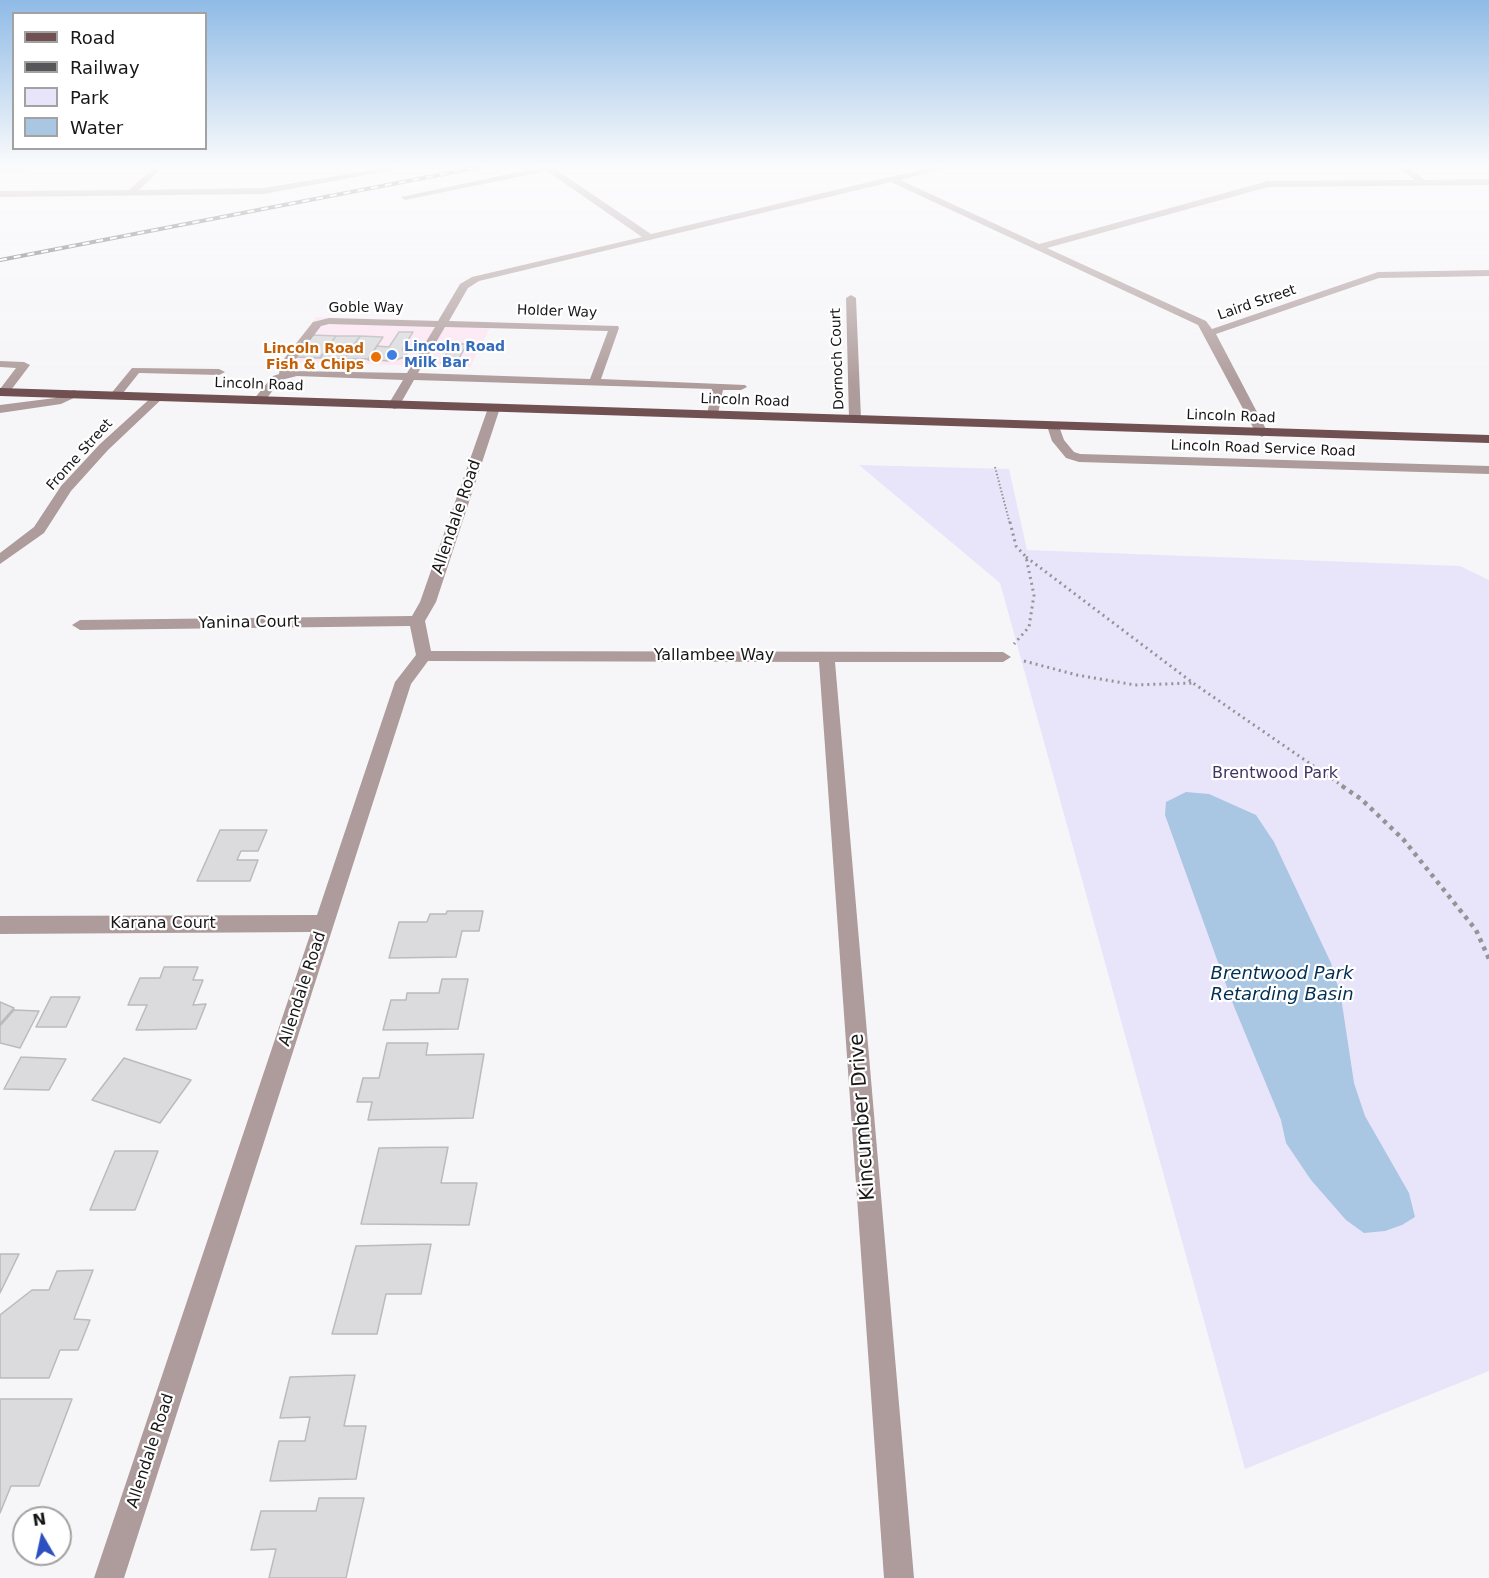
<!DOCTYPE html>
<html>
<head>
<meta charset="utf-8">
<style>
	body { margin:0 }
	#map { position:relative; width:1489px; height:1578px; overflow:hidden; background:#f6f6f9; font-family:"DejaVu Sans",sans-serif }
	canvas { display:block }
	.legend { position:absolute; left:12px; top:12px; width:195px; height:138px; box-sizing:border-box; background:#fff; border:2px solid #a2a2a3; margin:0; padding:8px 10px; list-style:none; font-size:18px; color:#171718 }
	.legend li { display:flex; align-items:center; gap:12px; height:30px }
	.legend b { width:30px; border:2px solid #a2a2a3 }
	.north { position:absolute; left:12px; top:1506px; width:60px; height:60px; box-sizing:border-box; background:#fff; border:2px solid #a2a2a3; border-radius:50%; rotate:351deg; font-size:16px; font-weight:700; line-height:24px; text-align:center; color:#171718 }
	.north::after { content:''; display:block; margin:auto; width:21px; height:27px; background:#2d50c0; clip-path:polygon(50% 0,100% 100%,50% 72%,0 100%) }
</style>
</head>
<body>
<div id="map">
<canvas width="1489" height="1578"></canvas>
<ul class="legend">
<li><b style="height:8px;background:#715051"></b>Road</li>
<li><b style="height:8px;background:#575759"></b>Railway</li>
<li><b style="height:16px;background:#e8e5fb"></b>Park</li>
<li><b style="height:16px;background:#a9c6e3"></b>Water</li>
</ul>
<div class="north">N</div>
</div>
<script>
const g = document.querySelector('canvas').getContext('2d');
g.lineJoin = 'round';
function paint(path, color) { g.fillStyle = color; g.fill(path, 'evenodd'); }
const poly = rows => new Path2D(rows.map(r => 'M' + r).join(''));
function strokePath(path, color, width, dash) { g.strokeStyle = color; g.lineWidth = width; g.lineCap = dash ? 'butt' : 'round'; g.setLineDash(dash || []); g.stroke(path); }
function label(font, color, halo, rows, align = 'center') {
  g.font = font + ' "DejaVu Sans",sans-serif'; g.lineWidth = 4.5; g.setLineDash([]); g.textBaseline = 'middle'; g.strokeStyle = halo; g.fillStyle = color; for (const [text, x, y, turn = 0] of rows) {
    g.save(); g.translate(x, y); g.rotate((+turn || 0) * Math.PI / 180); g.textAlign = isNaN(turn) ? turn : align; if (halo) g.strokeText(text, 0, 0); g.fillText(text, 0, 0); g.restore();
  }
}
const commercial = poly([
	[316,317,493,322,470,367,281,362]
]);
const green = poly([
	[859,465,1009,469,1027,550,1460,566,1489,580,1489,1371,1245,1469,1000,583]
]);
const water = poly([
	[1186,792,1209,794,1256,815,1274,842,1331,963,1341,997,1354,1083,1365,1116,1409,1193,1415,1217,1402,1225,1385,1231,1364,1233,1346,1220,1311,1180,1286,1143,1281,1120,1233,1004,1165,815,1166,802]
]);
const building = poly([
	[9,166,31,166,23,172,1,172,9,166],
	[399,332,413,332,403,348,403,351,408,351,405,357,392,361,368,360,377,346,389,347,399,332],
	[313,335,336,336,320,358,296,357,313,335],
	[336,336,360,336,344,359,320,358,336,336],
	[360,336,383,337,368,359,344,359,360,336],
	[452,344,467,344,454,367,447,367,441,363,452,344],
	[220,830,267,830,258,851,241,851,237,860,258,860,250,881,197,881,220,830],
	[447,911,483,911,479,931,462,931,456,957,389,958,399,922,427,922,430,914,446,914,447,911],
	[164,967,198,967,193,980,203,980,193,1005,206,1004,196,1029,136,1030,147,1005,128,1005,140,978,160,978,164,967],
	[442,979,468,979,458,1029,383,1030,391,1000,406,1000,407,993,439,993,442,979],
	[51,997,80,997,66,1027,36,1027,51,997],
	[0,1002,14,1008,0,1024,0,1002],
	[14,1010,39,1011,20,1048,0,1043,0,1026,14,1010],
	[387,1043,428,1043,426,1055,484,1054,473,1118,368,1120,372,1102,357,1102,363,1078,379,1078,387,1043],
	[21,1057,66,1059,49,1090,4,1089,21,1057],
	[124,1058,191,1080,160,1123,92,1100,124,1058],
	[448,1147,441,1183,477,1183,469,1225,361,1224,379,1148,448,1147],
	[115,1151,158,1151,135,1210,90,1210,115,1151],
	[431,1244,421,1294,386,1294,377,1334,332,1334,356,1246,431,1244],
	[0,1254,19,1254,0,1293,0,1254],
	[93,1270,74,1319,90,1320,78,1350,60,1350,49,1378,0,1378,0,1315,32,1290,49,1290,57,1271,93,1270],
	[355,1375,344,1426,366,1426,356,1479,270,1481,279,1441,305,1441,310,1417,280,1418,290,1377,355,1375],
	[0,1399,72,1399,39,1486,11,1486,0,1513,0,1399],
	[319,1498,364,1498,346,1578,269,1578,276,1549,251,1550,261,1511,316,1511,319,1498]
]);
const pathFar2 = poly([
	[995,467,1010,524]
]);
const pathFar1 = poly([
	[1010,522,1016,546,1026,557,1034,595,1029,627,1014,644],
	[1026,557,1193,683,1344,787],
	[1024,661,1077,675,1135,685,1193,683]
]);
const path = poly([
	[1342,786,1361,799,1403,839,1476,930,1489,959]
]);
const minor = poly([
	[156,166,164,166,139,190,264,188,397,166,413,166,264,194,0,197,0,191,129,190,156,166],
	[547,166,563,166,555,169,651,234,890,177,940,166,953,166,900,180,1039,244,1268,181,1415,180,1397,166,1406,166,1425,180,1489,179,1489,185,1268,187,1047,248,1206,321,1212,329,1378,272,1489,270,1489,276,1379,278,1216,334,1268,433,1262,437,1256,433,1198,325,891,182,479,281,468,288,449,321,618,326,619,328,601,379,745,385,747,387,741,390,723,390,717,418,707,415,712,389,414,380,398,408,394,409,388,405,403,380,297,376,281,380,263,403,255,403,253,400,273,376,279,374,280,364,313,322,329,318,438,321,460,284,472,277,642,237,547,171,405,200,401,197,547,166],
	[329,324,435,327,407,373,291,371,292,364,321,326,329,324],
	[445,327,608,331,590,379,418,373,445,327],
	[851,295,856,298,861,419,855,423,849,419,846,298,851,295],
	[0,361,24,362,30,365,8,394,4,396,0,395,0,389,16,368,0,367,0,361],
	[132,368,219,369,225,372,219,375,139,373,119,398,111,398,109,396,132,368],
	[74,390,78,392,78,396,61,404,0,413,0,405,55,398,74,390],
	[154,395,164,397,108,450,71,491,44,533,0,564,0,553,34,527,61,486,100,444,154,395],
	[494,404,500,408,436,602,425,621,431,651,1003,652,1011,657,1003,662,835,662,914,1578,884,1578,819,662,428,661,411,684,124,1578,94,1578,311,932,0,934,0,916,317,915,395,682,416,655,410,626,80,630,72,625,80,620,412,616,420,602,488,408,494,404],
	[1053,422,1059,426,1064,440,1074,452,1080,454,1489,466,1489,474,1079,462,1066,458,1052,441,1047,426,1053,422]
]);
const major = poly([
	[0,388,1489,435,1489,443,0,396,0,388]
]);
const rail = poly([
	[0,260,485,166]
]);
const markers = [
	[392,355,6,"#3f7fe0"],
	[376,357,6,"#e8710a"]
];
const farStreetnames = [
	["Laird Street",1257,303,-19],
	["Goble Way",366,308],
	["Holder Way",557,312,2],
	["Dornoch Court",838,359,-92],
	["Lincoln Road",259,385,2],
	["Lincoln Road",745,401,2],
	["Lincoln Road",1231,417,2],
	["Lincoln Road Service Road",1263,449,2],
	["Frome Street",80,455,-48]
];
const farShopnames = [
	["Lincoln Road",404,347],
	["Milk Bar",404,363]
];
const farFoodnames = [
	["Lincoln Road",364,349],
	["Fish & Chips",364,365]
];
const streetNames = [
	["Allendale Road",457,517,-71],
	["Yanina Court",249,623,-1],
	["Yallambee Way",714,656],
	["Karana Court",163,924],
	["Allendale Road",303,989,-72],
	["Allendale Road",151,1451,-72]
];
const parkNames = [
	["Brentwood Park",1275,774]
];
const waterNames = [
	["Brentwood Park",1282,974],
	["Retarding Basin",1282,995]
];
const nearStreetnames = [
	["Kincumber Drive",863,1117,-94]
];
paint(commercial, '#fce5f1');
paint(green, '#e8e5fb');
paint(water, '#a9c6e3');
paint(building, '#dbdadd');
strokePath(building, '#bbbbbe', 1.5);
strokePath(pathFar2, '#949496', 2, [1.5, 2]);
strokePath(pathFar1, '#949496', 3, [2, 4]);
strokePath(path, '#949496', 4.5, [4, 5]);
paint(minor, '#ae9b9b');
paint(major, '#715051');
strokePath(rail, '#575759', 4);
strokePath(rail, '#fff', 2, [7]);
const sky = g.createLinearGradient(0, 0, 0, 387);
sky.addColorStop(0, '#8fbbe6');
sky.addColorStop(0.43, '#fbfbfc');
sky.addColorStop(1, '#fbfbfc00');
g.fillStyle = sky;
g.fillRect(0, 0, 1489, 387);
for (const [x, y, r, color] of markers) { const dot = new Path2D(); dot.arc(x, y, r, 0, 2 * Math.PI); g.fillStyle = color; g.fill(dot); strokePath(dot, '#fff', 2); }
label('14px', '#171718', '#fff', farStreetnames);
label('bold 14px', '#366cbe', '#fff', farShopnames, 'left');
label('bold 14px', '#c56008', '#fff', farFoodnames, 'right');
label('16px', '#171718', '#fff', streetNames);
label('16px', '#413465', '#fff', parkNames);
label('italic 18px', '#002e54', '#fff', waterNames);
label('20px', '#171718', '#fff', nearStreetnames);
</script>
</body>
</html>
